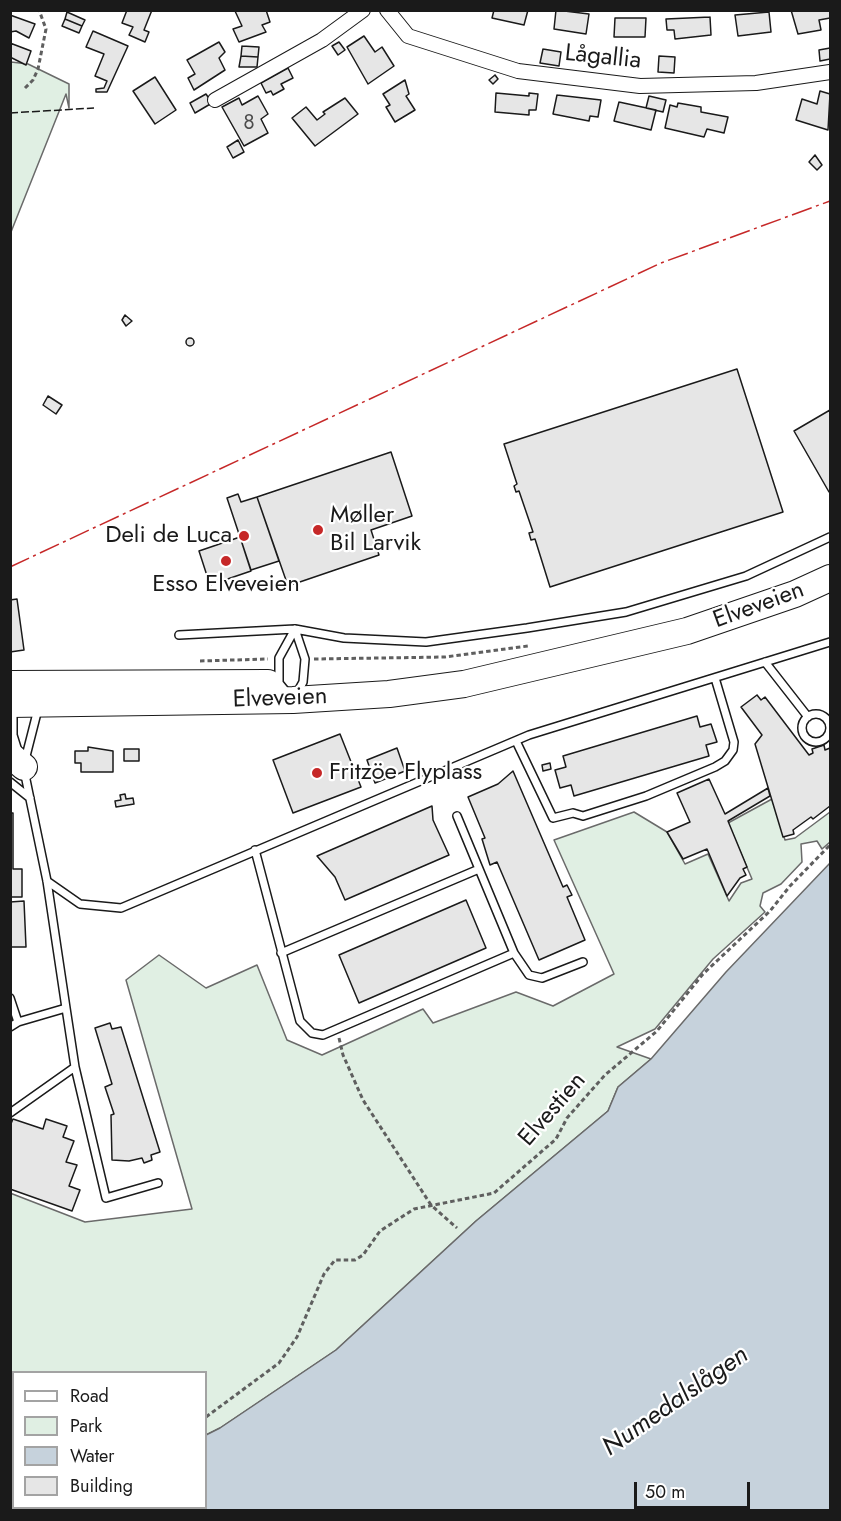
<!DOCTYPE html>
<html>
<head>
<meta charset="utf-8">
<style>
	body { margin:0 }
	#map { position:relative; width:841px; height:1521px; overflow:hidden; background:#fff; font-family:Jost,sans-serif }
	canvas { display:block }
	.frame { position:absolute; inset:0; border:12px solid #1a1a1a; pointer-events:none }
	.legend { position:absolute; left:12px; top:1371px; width:195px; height:138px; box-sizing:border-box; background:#fff; border:2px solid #a3a3a3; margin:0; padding:8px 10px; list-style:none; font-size:18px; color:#1a1a1a }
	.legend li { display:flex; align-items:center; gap:12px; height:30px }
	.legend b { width:30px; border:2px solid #a3a3a3 }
	.scale { position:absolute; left:634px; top:1482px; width:116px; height:27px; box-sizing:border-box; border:3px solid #1a1a1a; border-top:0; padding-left:8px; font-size:18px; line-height:21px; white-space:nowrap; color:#1a1a1a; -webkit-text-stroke:4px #fff; paint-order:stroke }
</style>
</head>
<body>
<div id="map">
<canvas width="841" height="1521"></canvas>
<div class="frame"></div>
<ul class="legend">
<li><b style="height:8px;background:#fff"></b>Road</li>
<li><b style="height:16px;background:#e0efe3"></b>Park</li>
<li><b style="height:16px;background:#c6d2dc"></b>Water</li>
<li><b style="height:16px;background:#e6e6e6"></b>Building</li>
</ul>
<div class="scale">50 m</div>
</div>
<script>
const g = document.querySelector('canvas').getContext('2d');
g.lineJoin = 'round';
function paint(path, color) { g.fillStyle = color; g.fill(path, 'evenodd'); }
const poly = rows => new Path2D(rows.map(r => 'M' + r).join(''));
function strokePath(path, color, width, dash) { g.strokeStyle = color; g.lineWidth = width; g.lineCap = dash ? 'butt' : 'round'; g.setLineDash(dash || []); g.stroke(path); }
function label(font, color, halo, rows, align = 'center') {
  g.font = font + ' Jost,sans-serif'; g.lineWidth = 4.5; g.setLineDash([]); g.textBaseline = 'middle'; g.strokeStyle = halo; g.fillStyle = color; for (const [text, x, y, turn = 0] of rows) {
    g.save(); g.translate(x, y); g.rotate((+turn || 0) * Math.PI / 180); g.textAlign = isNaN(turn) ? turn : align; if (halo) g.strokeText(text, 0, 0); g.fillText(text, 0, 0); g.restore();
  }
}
const green = poly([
	[11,62,28,64,69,84,69,108,66,94,11,232,11,62],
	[772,799,785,840,795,838,830,812,830,842,822,849,817,841,801,844,802,862,781,884,763,893,760,906,765,912,713,959,655,1029,617,1047,651,1059,618,1087,608,1111,476,1221,336,1350,220,1428,206,1435,206,1372,14,1372,13,1378,10,1374,10,1193,85,1222,192,1209,126,980,159,955,206,988,257,965,287,1040,322,1055,423,1009,433,1023,516,992,553,1006,614,974,554,840,634,812,667,832,685,864,708,854,729,901,741,883,752,879,728,823,772,799],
	[10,1413,14,1417,14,1508,58,1508,54,1510,11,1510,10,1413]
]);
const water = poly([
	[830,863,830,1510,54,1510,58,1508,206,1508,206,1435,220,1428,336,1350,476,1221,608,1111,618,1087,651,1059,726,972,830,863]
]);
const building = poly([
	[127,10,152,10,144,30,149,32,145,42,129,35,133,27,122,23,127,10],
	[266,10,270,22,262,25,266,32,239,42,233,29,242,26,235,11,266,10],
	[494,10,528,10,524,25,492,18,494,10],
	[556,10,589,14,586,34,554,29,556,10],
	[791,10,830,10,830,18,819,20,821,30,798,34,791,10],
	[67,12,85,20,82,26,65,19,67,12],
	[769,12,771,32,738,36,735,15,769,12],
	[10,15,35,24,29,38,16,31,10,32,10,15],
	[710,17,711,35,675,39,674,30,667,30,666,19,710,17],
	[615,18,646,18,645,37,614,37,615,18],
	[65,19,82,26,79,33,62,26,65,19],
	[93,31,128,46,107,92,96,92,96,89,104,88,107,81,95,76,104,54,86,47,93,31],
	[364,36,375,52,382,47,394,66,368,84,347,47,364,36],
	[219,42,225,52,219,58,225,70,194,90,188,78,195,74,187,60,219,42],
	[339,42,345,50,338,55,332,46,339,42],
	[10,43,31,51,26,65,12,58,10,60,10,43],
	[242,46,259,47,258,57,241,56,242,46],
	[830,48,830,59,820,61,819,50,830,48],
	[543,49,561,52,559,66,540,63,543,49],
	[241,56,258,57,257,67,239,67,241,56],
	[659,56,675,57,674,73,658,72,659,56],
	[288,68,293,78,281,84,284,89,273,95,271,91,266,93,261,83,288,68],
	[495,75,498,79,493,84,489,80,495,75],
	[155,77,176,110,155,124,133,91,155,77],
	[405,80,409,94,406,96,415,110,395,122,386,107,390,105,383,94,405,80],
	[820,91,830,94,828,130,796,120,802,99,817,104,820,91],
	[496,93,529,96,529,93,538,94,536,110,529,110,529,115,495,112,496,93],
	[206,94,212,103,195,113,190,103,206,94],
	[557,95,601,100,598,117,590,116,589,121,553,114,557,95],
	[258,96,268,114,261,119,268,133,244,146,222,107,239,98,242,105,258,96],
	[649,96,666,100,663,112,646,108,649,96],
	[345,98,358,114,315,146,292,118,306,107,317,120,325,114,323,112,345,98],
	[619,102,656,110,651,130,614,121,619,102],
	[678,103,701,107,701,112,728,117,724,133,707,129,704,137,665,128,670,105,677,107,678,103],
	[238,140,244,152,233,158,227,147,238,140],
	[815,155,822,165,817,170,809,162,815,155],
	[125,315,132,321,126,326,122,320,125,315],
	'186 342a4 4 0 1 1 8 0a4 4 0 1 1-8 0Z',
	[737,369,783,512,550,587,535,539,531,540,529,533,533,532,519,491,516,492,514,486,517,484,504,444,737,369],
	[48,396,62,405,56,414,43,405,48,396],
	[830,410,830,492,829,492,794,431,830,410],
	[391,452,412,516,371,530,379,555,288,586,257,497,391,452],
	[238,494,241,502,257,497,279,561,251,570,227,498,238,494],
	[240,537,251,571,210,585,199,551,240,537],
	[17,599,24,650,10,652,10,600,17,599],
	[757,695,761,700,765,697,809,755,813,753,812,749,824,745,825,750,830,748,830,806,813,819,811,817,793,830,794,834,783,837,755,744,762,735,741,707,757,695],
	[697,716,700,727,711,724,717,742,706,745,709,756,574,796,571,785,560,788,555,770,566,767,563,756,697,716],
	[340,734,361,787,293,813,273,760,340,734],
	[88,747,113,751,113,772,81,772,81,763,75,763,75,751,88,751,88,747],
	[397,748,405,771,375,783,367,760,397,748],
	[124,749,139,749,139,761,124,761,124,749],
	[550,763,551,769,543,771,542,765,550,763],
	[513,771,563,887,567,885,572,895,567,897,585,940,539,960,497,862,490,865,482,839,485,838,468,797,498,784,513,771],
	[709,779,725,814,768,788,770,796,728,821,747,867,743,869,746,875,740,878,727,896,707,849,683,859,667,832,690,822,677,793,709,779],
	[125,794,126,799,133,798,134,804,116,807,115,801,121,800,120,795,125,794],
	[432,806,433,820,449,855,345,900,335,877,317,856,432,806],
	[10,813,13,813,13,869,22,869,22,897,10,897,10,813],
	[466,900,486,948,359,1003,339,955,466,900],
	[24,901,26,947,10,947,10,902,24,901],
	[110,1023,112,1029,121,1027,160,1152,151,1155,152,1160,144,1163,142,1158,129,1161,112,1160,111,1115,114,1114,105,1087,112,1084,95,1028,110,1023],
	[13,1119,43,1129,46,1119,67,1126,63,1137,74,1141,66,1162,77,1165,69,1186,80,1190,72,1211,10,1189,10,1126,13,1119]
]);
const path = poly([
	[25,88,33,80,38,69,46,29,39,10],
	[314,659,445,657,528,646],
	[200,661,268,659],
	[339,1038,343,1055,363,1100,431,1205,457,1228],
	[206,1417,279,1363,297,1337,324,1274,335,1260,355,1260,363,1255,380,1231,414,1209,494,1193,556,1139,567,1118,605,1075,657,1031,703,974,770,911,790,886,830,845],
	[42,1510,46,1508]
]);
const lane = poly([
	[295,629,305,659,303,682,293,700,279,683,279,658,295,629],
	[179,635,295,629,344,638,426,642,527,628,626,612,746,576,830,537],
	[765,662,808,717],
	[13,709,13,735,18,751],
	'802 728a14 14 0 1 1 28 0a14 14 0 1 1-28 0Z',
	[516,741,553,818,573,813,583,816,646,796,715,767,725,761,733,750,734,742,715,678],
	[25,760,38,709],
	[10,782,30,798],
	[255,850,300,1021,312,1033,323,1035,514,953,457,816],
	[47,881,80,904,121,908,529,735,830,642],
	[281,953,479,869],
	[514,953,529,975,542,978,583,962],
	[10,998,18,1022,10,1027],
	[18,1022,66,1008,47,881,24,770],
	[75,1067,106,1198,158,1183],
	[10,1113,75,1067,66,1008]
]);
const street = poly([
	[387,10,408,36,518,71,640,86,756,83,830,72],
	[215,100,322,40,363,10]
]);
const highway = poly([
	[10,684,268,683],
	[10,704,293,700,389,694,464,684,687,631,795,594,830,578],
	[10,755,24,767]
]);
const rail = poly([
	[10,1387,14,1392],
	[87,1508,89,1510]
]);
const fence = poly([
	[10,113,94,108]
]);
const power = poly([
	[10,567,661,263,830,201],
	[10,1509,11,1510]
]);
const markers = [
	[318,530,6,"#c62828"],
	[244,536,6,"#c62828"],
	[226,561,6,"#c62828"],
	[317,773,6,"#c62828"]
];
const numberNames = [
	["8",249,124]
];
const streetNames = [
	["Lågallia",603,58,6],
	["Elveveien",759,606,-20],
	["Elveveien",280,699,-2],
	["Elvestien",553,1110,-49]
];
const poiNames = [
	["Møller",330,516],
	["Bil Larvik",330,544],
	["Deli de Luca",232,536,"right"],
	["Esso Elveveien",226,585,"center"],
	["Fritzöe Flyplass",329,773]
];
const waterNames = [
	["Numedalslågen",676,1402,-35]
];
paint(green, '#e0efe3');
strokePath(green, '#6a6a6a', 1.5);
paint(water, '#c6d2dc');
strokePath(water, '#6a6a6a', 1.5);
paint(building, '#e6e6e6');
strokePath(building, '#1a1a1a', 1.5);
strokePath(lane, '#1a1a1a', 10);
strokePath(street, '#1a1a1a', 16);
strokePath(highway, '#1a1a1a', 28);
strokePath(path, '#5f5f5f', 3, [4.5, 3]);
strokePath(lane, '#fff', 7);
strokePath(street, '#fff', 14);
strokePath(highway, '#fff', 26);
strokePath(rail, '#1a1a1a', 7);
strokePath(rail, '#fff', 4.5, [14]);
strokePath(fence, '#1a1a1a', 1.5, [8, 3]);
strokePath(power, '#c62828', 1.5, [21, 4.5, 3, 4.5]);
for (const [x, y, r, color] of markers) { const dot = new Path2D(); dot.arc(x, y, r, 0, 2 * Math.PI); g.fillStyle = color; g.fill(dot); strokePath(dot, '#fff', 2); }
label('21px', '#4d4d4d', null, numberNames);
label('24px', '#1a1a1a', '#fff', streetNames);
label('24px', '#1a1a1a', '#fff', poiNames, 'left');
label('italic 26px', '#1a1a1a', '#fff', waterNames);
</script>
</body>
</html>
